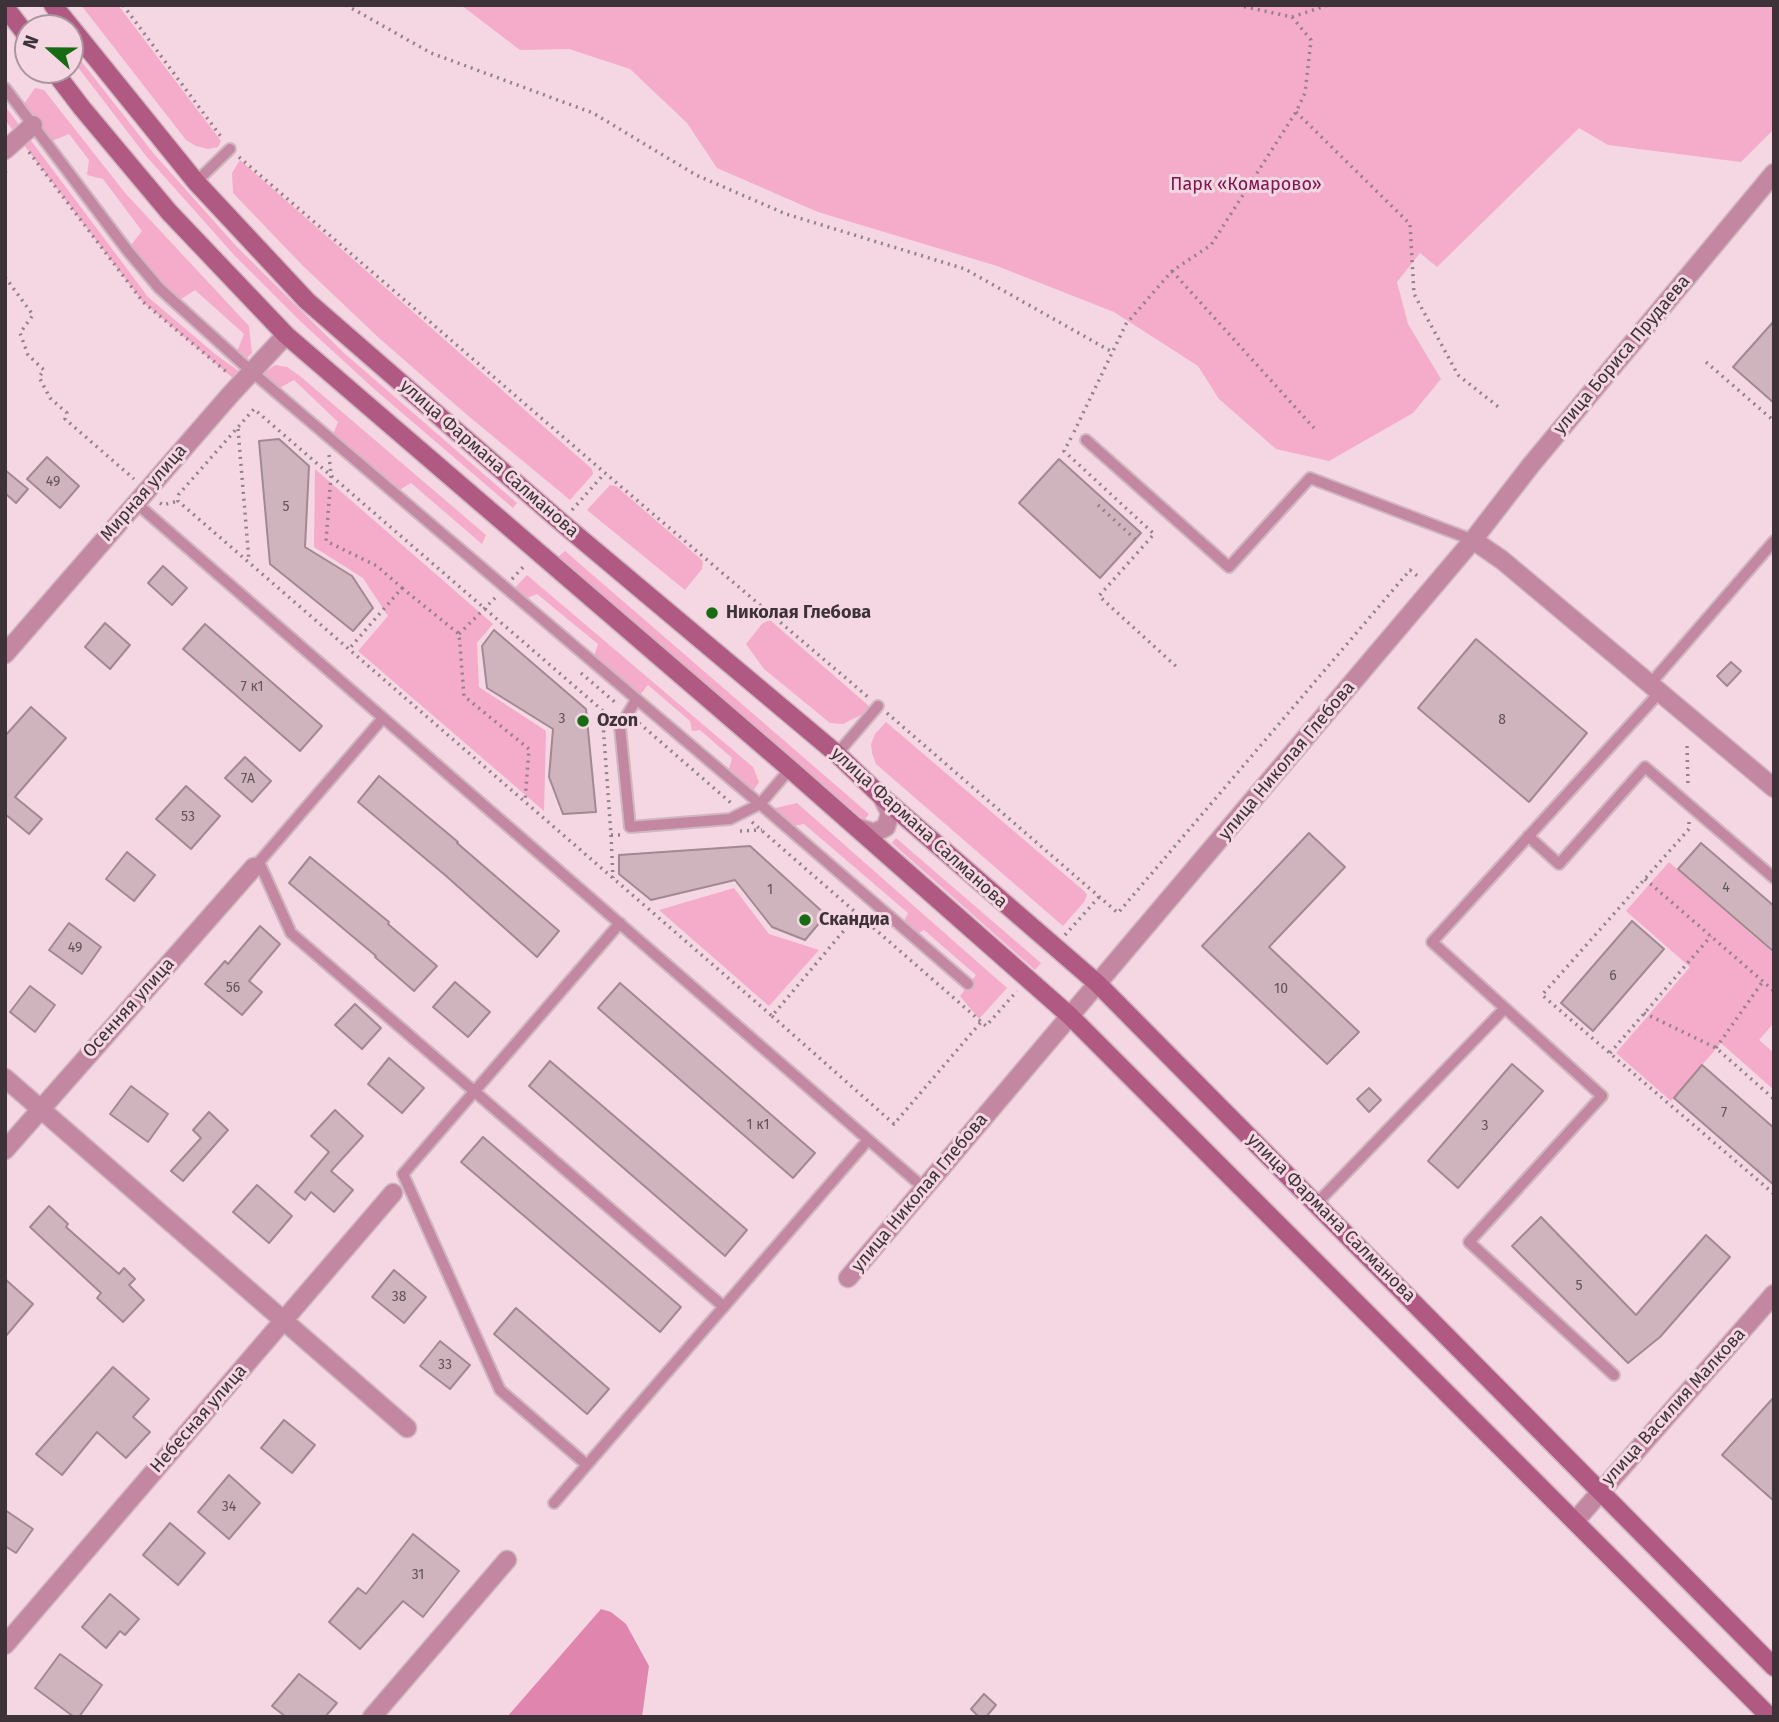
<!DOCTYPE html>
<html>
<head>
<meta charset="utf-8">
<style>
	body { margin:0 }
	#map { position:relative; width:1779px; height:1722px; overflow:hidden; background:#f4d7e2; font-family:"Fira Sans",sans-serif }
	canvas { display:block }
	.frame { position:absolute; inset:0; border:7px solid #3d3237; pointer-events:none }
	.north { position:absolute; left:14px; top:14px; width:70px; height:70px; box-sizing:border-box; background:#f4d7e2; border:2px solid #ab959e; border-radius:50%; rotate:291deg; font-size:19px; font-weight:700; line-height:28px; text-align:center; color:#3d3237 }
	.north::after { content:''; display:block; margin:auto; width:24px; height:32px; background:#176b12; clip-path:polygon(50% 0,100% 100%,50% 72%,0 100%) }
</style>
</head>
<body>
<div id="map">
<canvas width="1779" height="1722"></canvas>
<div class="frame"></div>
<div class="north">N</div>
</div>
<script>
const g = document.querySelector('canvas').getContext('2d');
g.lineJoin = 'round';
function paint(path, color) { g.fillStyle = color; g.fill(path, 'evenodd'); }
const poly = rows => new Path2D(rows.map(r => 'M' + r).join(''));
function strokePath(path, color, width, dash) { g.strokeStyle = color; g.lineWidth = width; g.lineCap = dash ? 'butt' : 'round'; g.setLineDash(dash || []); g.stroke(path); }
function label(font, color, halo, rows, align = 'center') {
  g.font = font + ' "Fira Sans",sans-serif'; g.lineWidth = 6; g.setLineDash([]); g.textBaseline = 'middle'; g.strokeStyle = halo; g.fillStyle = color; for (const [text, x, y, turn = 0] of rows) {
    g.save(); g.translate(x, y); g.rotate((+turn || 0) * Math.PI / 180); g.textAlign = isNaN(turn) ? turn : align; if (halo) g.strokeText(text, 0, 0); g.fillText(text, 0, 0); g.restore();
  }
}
const green = poly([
	[81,5,118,5,221,141,218,147,208,149,196,146,186,140],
	[461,5,1774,5,1774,129,1741,162,1608,145,1579,128,1437,267,1420,253,1397,282,1408,324,1441,379,1413,413,1329,461,1276,449,1219,399,1198,366,1114,312,997,266,818,212,717,168,687,123,630,69,569,49,520,50],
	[70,47,154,154,237,247,344,353,517,503,513,508,373,388,300,321,235,256,146,156,70,57],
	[35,88,44,90,126,194,249,326,252,353,242,363,235,357,244,334,195,290,175,303,127,250,142,231,103,179,87,175,89,160,69,134,47,143,21,108],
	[5,106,148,297,215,354,247,377,240,384,143,302,5,120],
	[240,160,592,469,593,474,570,500,466,414,379,338,303,266,233,193,232,173],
	[275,365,287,367,300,376,486,535,482,544,411,483,394,493,331,439,338,422,294,380,274,391,258,377],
	[315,469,493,624,477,643,479,687,546,731,544,811,358,651,388,616,363,578,314,547],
	[610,485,616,486,703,561,702,569,685,590,587,510],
	[565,551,869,814,864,820,558,557],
	[527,575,753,767,759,782,750,796,727,776,732,758,700,730,692,731,690,721,648,685,636,700,592,663,598,644,537,594,520,601,510,593],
	[767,621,771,621,869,706,863,714,843,724,830,723,764,669,746,644,762,624],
	[886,722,1084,891,1087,895,1084,902,1063,926,876,764,872,753,871,744,875,734],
	[797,803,1007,988,979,1019,960,996,976,975,924,930,912,937,901,927,908,913,804,824,787,827,767,810],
	[896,838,1041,963,1035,970,892,843],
	[1669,862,1774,954,1774,1023,1759,1040,1774,1053,1774,1090,1721,1043,1671,1101,1616,1053,1690,967,1626,911],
	[734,888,769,934,819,950,769,1006,659,910]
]);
const forest = poly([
	[601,1609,611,1612,626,1624,649,1666,642,1717,507,1717]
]);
const building = poly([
	[1774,321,1774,403,1733,367,1774,321],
	[279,439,309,466,305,547,352,576,373,608,353,631,270,564,259,441,279,439],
	[47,457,79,486,60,508,27,479,47,457],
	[1059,459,1141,533,1100,578,1019,503,1059,459],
	[5,470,28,489,16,503,5,493,5,470],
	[163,566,187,588,172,605,148,583,163,566],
	[105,623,130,645,110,669,85,647,105,623],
	[205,624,322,726,300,751,183,649,205,624],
	[494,630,586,709,596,812,563,814,549,777,553,729,487,688,482,646,494,630],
	[1476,639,1587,733,1529,802,1418,708,1476,639],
	[1731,662,1741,671,1727,686,1717,676,1731,662],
	[31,707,66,738,15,797,42,819,29,834,5,814,5,736,31,707],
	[245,757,271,781,252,802,225,778,245,757],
	[379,776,458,842,457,843,559,931,537,957,445,875,358,802,379,776],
	[186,786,220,816,191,849,156,819,186,786],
	[1309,833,1345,867,1269,947,1359,1032,1327,1064,1202,946,1309,833],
	[1701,843,1774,906,1774,952,1678,869,1701,843],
	[750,846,826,915,805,940,772,927,735,880,651,900,619,874,619,855,750,846],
	[127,852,155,875,134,901,106,879,127,852],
	[310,857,389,922,388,924,437,966,414,991,375,957,376,956,289,883,310,857],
	[1632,921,1664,949,1593,1031,1561,1003,1632,921],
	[69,923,101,947,82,974,49,950,69,923],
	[260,926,280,944,249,981,262,992,242,1015,205,984,225,961,228,964,260,926],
	[455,982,490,1012,468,1037,433,1007,455,982],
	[620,983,815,1153,793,1178,598,1008,620,983],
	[30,986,55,1005,35,1032,10,1012,30,986],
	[355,1004,381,1028,362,1049,335,1025,355,1004],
	[389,1058,424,1088,402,1113,368,1084,389,1058],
	[550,1061,747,1230,725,1256,529,1086,550,1061],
	[1512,1064,1543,1091,1458,1188,1428,1161,1512,1064],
	[1702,1065,1774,1128,1774,1185,1674,1098,1702,1065],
	[131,1086,168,1114,148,1142,110,1114,131,1086],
	[1369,1088,1381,1100,1369,1112,1357,1099,1369,1088],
	[335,1110,363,1136,331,1171,353,1190,334,1212,311,1192,305,1200,295,1192,329,1152,311,1136,335,1110],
	[209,1112,228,1130,183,1181,171,1171,201,1138,193,1130,209,1112],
	[483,1137,681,1307,660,1332,461,1162,483,1137],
	[257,1185,292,1216,269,1243,233,1212,257,1185],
	[49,1206,68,1224,66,1227,119,1274,124,1268,135,1279,129,1285,144,1300,123,1322,97,1298,101,1293,30,1227,49,1206],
	[1541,1217,1636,1315,1706,1235,1730,1257,1660,1337,1628,1363,1512,1246,1541,1217],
	[394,1270,426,1297,404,1323,372,1297,394,1270],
	[5,1279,33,1304,5,1337,5,1279],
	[516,1308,609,1389,587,1414,494,1334,516,1308],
	[440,1341,470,1365,450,1389,420,1366,440,1341],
	[113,1367,149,1399,133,1417,150,1432,126,1458,97,1432,62,1475,36,1454,113,1367],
	[1774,1397,1774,1501,1722,1455,1774,1397],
	[284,1420,315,1445,292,1473,261,1448,284,1420],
	[229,1475,260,1503,229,1539,198,1512,229,1475],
	[5,1510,33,1529,16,1553,5,1546,5,1510],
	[170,1523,205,1553,178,1585,143,1555,170,1523],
	[413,1534,459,1571,423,1617,403,1601,360,1649,329,1622,358,1588,366,1594,413,1534],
	[110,1594,139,1619,125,1635,120,1631,106,1648,82,1627,110,1594],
	[60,1654,102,1685,79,1717,74,1717,35,1688,60,1654],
	[299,1674,337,1703,325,1717,286,1717,272,1706,299,1674],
	[984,1694,996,1705,986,1717,979,1717,971,1709,984,1694]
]);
const path = poly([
	[123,5,222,138],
	[346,5,431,53,593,113,696,175,786,214,965,269,1114,353],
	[1292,17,1328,5],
	[1296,112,1410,224,1414,294,1458,375,1501,409],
	[29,152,143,302,229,374],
	[239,157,605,473,868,697],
	[5,172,8,169],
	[1172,271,1314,428],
	[5,277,33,315,20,333,28,355,44,370,39,377,50,398,67,413,65,419,134,479],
	[1706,362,1774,421],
	[238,429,249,561],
	[1074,432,1126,324,1172,271,1211,245,1296,112,1305,93,1311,40,1292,17,1237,5],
	[1071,438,1064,451,1154,534,1099,596,1179,669],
	[329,455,331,475,326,541,377,566,402,588,349,649],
	[160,503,163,505,178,501],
	[1098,505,1135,539],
	[572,510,604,474],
	[512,579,526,564],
	[402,588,459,634,464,696,529,749,525,801],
	[459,634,495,598],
	[581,673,617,704],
	[887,713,1118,913,1410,570,1420,578],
	[639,723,731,803],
	[1687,746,1688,787],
	[752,822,986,1026,1017,991],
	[1689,822,1689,829,1542,995,1774,1194],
	[740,831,762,830],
	[611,835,613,878],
	[620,835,611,835,602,710,254,409,179,494,178,501,772,1016,857,915],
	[1645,879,1774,991],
	[1065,935,1099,897],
	[1644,1013,1716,1048,1774,1099],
	[772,1016,894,1124,981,1022],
	[1716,1048,1763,981],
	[1610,1053,1711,936]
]);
const lane = poly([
	[5,88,127,250,159,288,252,372,760,804,968,984],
	[196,182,230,149],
	[1086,440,1229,567,1310,478,1473,540],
	[136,503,924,1188],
	[1651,683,1774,541],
	[636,700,620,727,630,827,730,819,760,804,790,769],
	[383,718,259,862,291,933,724,1307],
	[837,754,878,706],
	[1528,836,1559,864,1645,767,1774,878],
	[1317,1203,1505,1008],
	[1614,1375,1469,1242,1602,1096,1432,942,1661,691],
	[587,1465,500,1390,403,1174,620,923],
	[554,1503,868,1140]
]);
const street = poly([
	[5,150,33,125],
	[1473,540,1502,560,1774,788],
	[5,654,230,395,286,335],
	[856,827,874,833,886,827,890,813,882,797],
	[5,1078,407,1428],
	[5,1150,254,867],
	[848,1278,1473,540,1531,465,1774,173],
	[1575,1521,1774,1294],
	[5,1645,393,1193],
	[372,1717,507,1560]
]);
const secondary = poly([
	[53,5,196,182,307,301,562,523,837,754,882,797,1098,984,1774,1667],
	[5,7,28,37],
	[53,70,82,108,169,212,286,335,790,769,1070,1016,1770,1717]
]);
const markers = [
	[712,613,7,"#176b12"],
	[583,721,7,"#176b12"],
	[805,920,7,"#176b12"]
];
const numberNames = [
	["49",53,482],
	["5",286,507],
	["7 к1",252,687],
	["3",562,719],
	["8",1502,720],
	["7А",248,779],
	["53",188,817],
	["4",1726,888],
	["1",770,890],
	["49",75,948],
	["6",1613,976],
	["56",233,988],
	["10",1281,989],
	["7",1724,1113],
	["1 к1",758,1125],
	["3",1485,1126],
	["5",1579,1286],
	["38",399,1297],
	["33",445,1365],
	["34",229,1507],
	["31",418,1575]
];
const parkNames = [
	["Парк «Комарово»",1246,185]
];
const streetNames = [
	["улица Бориса Прудаева",1622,355,-50],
	["улица Фармана Салманова",489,459,41],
	["Мирная улица",144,493,-49],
	["улица Николая Глебова",1287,761,-50],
	["улица Фармана Салманова",919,828,42],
	["Осенняя улица",129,1008,-48],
	["улица Николая Глебова",920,1193,-50],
	["улица Фармана Салманова",1331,1218,45],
	["улица Василия Малкова",1674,1407,-48],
	["Небесная улица",199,1419,-49]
];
const poiNames = [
	["Николая Глебова",726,613],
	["Ozon",597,721],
	["Скандиа",819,920]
];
paint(green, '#f5abca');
paint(forest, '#e085ae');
paint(building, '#cfb4be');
strokePath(building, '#a28892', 2);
strokePath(lane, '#cfb6c0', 14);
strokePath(street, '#cfb6c0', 21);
strokePath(secondary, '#cfb6c0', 21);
strokePath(path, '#948088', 3.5, [2, 5]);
strokePath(lane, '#c387a1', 10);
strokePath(street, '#c387a1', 18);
strokePath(secondary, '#b05982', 18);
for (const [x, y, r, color] of markers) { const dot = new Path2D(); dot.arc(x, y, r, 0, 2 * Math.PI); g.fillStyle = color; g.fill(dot); strokePath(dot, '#f4d7e2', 2.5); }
label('14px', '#625259', null, numberNames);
label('18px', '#811652', '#f4d7e2', parkNames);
label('18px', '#3d3237', '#f4d7e2', streetNames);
label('bold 18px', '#3d3237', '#f4d7e2', poiNames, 'left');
</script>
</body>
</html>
